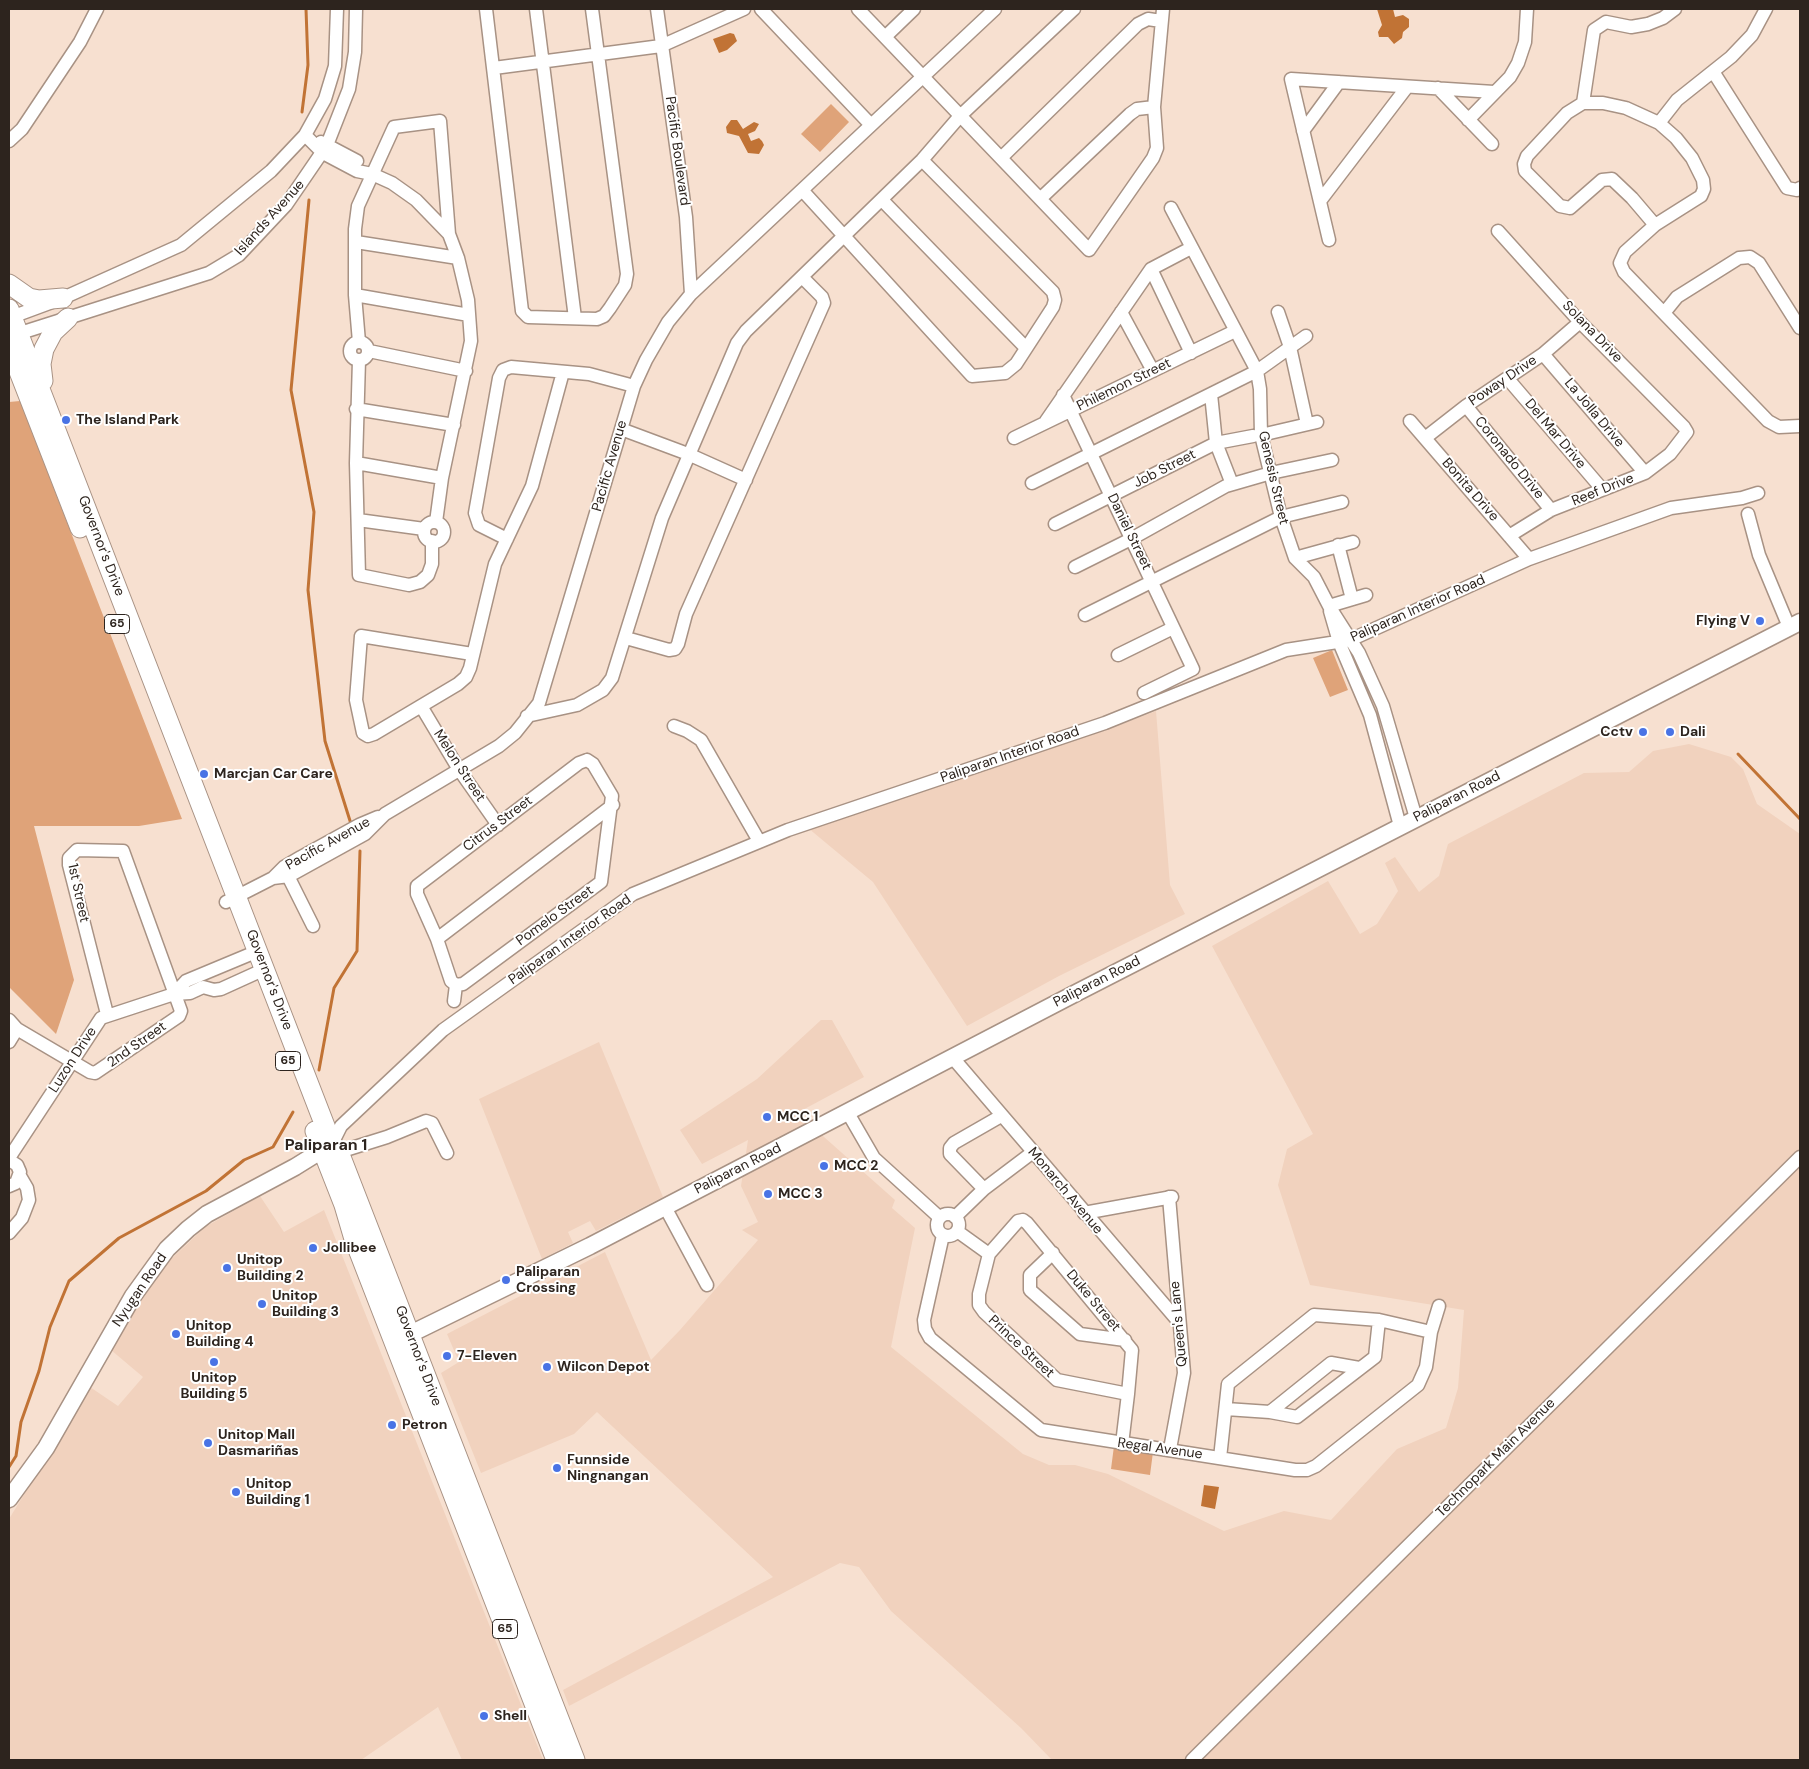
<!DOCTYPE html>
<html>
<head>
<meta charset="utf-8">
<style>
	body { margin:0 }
	#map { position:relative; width:1809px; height:1769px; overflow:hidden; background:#f7e0d0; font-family:"DM Sans",sans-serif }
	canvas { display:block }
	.frame { position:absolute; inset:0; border:10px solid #2d241e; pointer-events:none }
</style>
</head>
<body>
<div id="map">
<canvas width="1809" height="1769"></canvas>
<div class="frame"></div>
</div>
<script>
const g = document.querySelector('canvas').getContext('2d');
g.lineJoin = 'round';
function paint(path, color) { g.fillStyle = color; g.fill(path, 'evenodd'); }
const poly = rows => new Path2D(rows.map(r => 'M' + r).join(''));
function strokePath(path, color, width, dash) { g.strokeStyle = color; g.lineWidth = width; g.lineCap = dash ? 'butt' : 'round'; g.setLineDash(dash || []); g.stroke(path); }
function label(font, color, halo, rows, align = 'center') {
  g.font = font + ' "DM Sans",sans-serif'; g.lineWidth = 4; g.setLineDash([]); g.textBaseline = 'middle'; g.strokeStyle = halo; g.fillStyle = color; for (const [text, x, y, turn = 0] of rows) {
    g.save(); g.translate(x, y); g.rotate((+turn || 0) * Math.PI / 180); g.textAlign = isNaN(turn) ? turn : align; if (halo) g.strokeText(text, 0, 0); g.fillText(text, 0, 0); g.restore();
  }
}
const built = poly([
	[1156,711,1170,885,1185,914,1059,976,967,1026,873,882,808,828,1108,729],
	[1689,744,1731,757,1743,769,1757,804,1800,834,1800,1760,1052,1760,1021,1728,891,1611,859,1567,840,1563,569,1706,563,1690,773,1577,597,1412,574,1434,481,1473,441,1373,459,1362,447,1334,605,1252,651,1360,680,1330,758,1240,742,1230,758,1222,741,1186,748,1140,702,1164,680,1130,757,1079,821,1020,832,1020,864,1077,797,1113,895,1200,892,1208,915,1228,891,1347,1023,1454,1049,1465,1075,1465,1108,1474,1224,1531,1284,1511,1331,1520,1397,1449,1446,1428,1458,1388,1464,1310,1310,1285,1278,1185,1287,1149,1313,1134,1212,946,1328,881,1360,934,1377,924,1398,891,1385,863,1395,857,1419,892,1439,876,1448,844,1584,773,1629,772,1653,751],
	[599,1042,663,1197,596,1231,590,1221,568,1232,573,1243,542,1259,479,1099],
	[260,1196,284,1232,324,1210,543,1760,462,1760,438,1707,361,1760,9,1760,9,1519,90,1387,118,1406,143,1377,111,1350,149,1285,165,1265,205,1227]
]);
const green = poly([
	[831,104,849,122,820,152,801,134],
	[20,401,182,819,139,826,34,826,74,980,56,1034,9,987,9,402],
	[1332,650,1348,690,1330,697,1313,658],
	[1114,1446,1153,1452,1150,1475,1111,1469]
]);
const water = poly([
	[1377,9,1393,9,1395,17,1403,15,1409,19,1409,27,1403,32,1402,38,1394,44,1388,37,1379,37,1378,32,1382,25],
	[730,33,734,34,737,41,727,50,719,53,713,39],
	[731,120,737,120,743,129,754,122,759,124,755,131,748,134,751,141,759,138,762,141,764,145,759,154,748,153,739,136,727,133,726,127],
	[1204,1485,1219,1487,1215,1509,1201,1506]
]);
const stream = poly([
	[302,112,308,65,306,9],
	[309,200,291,390,314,512,308,590,325,741,351,824],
	[1738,754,1800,819],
	[319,1070,334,988,357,951,360,851],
	[9,1467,16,1456,21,1422,39,1371,50,1327,69,1281,119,1238,206,1191,244,1160,273,1147,293,1112]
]);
const minor = poly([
	[486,9,522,311,528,317,597,319,604,316,610,308,625,285,627,274,592,9],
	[536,9,575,318],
	[657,9,686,217,691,294],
	[761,9,871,125],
	[858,9,1089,250,1153,158,1157,148,1154,107,1163,9],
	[885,37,914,9],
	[494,68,661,46,744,9],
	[1714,73,1787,188,1797,190,1800,188],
	[1438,88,1492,144],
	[1583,103,1594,30,1606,22,1631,27,1648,24,1663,18,1675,9],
	[1468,120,1510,77,1518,63,1525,42,1527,9],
	[1659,123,1677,100,1731,57,1752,35,1766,9],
	[1303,131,1339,82],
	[305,135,323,153,357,171,372,174,392,183,416,200,449,234,458,258,468,300,471,341,442,478,436,522],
	[9,141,22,129,80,42,97,9],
	[321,142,357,161],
	[1001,158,1138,24,1148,19,1161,21],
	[802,190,972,376,1005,373,1016,364,1053,307,1055,300,1053,292,922,160],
	[1040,199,1130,114,1137,109,1154,107],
	[882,200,1026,348],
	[1320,201,1407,87],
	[1171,208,1257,371,1260,389,1261,435,1281,517,1295,558,1314,577,1329,606,1359,653,1383,706,1416,818],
	[1655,225,1632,198,1612,179,1602,180,1570,208,1560,206,1525,171,1524,164,1527,156,1567,113,1583,103,1603,103,1626,108,1659,123,1676,138,1692,158,1703,180,1704,189,1701,196,1693,201,1655,225,1625,252,1620,263,1624,272,1768,421,1779,427,1800,426],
	[1498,231,1580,322,1684,427,1687,432,1670,454,1645,473,1551,510,1509,536],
	[1329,240,1291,79,1494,92],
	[356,242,458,258],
	[1151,269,1191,353],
	[355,295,469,315],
	[1121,312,1153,371],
	[1278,312,1290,347,1307,424],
	[1664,313,1677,297,1739,258,1750,257,1759,263,1800,328],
	[9,318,63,298,181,245,271,171,305,135,325,99,335,66,337,9],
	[11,336,209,273,239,255,286,205,327,145,349,89,355,52,356,9],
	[359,342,355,295,355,229,358,206,394,127,440,121,449,234],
	'350 351a9 9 0 1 1 18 0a9 9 0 1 1-18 0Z',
	[369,351,466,371],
	[1543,354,1645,473],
	[359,360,356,463,359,575,409,585,420,582,428,575,432,564,432,541],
	[1508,379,1602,489],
	[1211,394,1216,443,1232,484],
	[1063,395,1193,669,1144,693],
	[1466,406,1551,510],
	[356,409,454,425],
	[1046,421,1151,269,1191,248],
	[1410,421,1529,559],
	[621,429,688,454,746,480],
	[1261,435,1317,422],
	[1014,438,1235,331],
	[1425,438,1466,406,1543,354,1580,322],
	[356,463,442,478],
	[1032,483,1257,371,1306,336],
	[1748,514,1759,555,1789,627],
	[358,520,424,529],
	'424 532a10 10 0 1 1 20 0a10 10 0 1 1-20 0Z',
	[1055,524,1216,443,1253,436],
	[507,539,479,525,475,513,499,378,503,370,511,367,589,374,634,386],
	[1338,545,1352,599],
	[1295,558,1353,542],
	[1075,567,1131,539,1226,486,1271,473,1332,460],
	[1329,606,1366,595],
	[1330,611,1339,642,1370,715,1400,826],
	[1085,615,1281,517,1342,502],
	[626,638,669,650,675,649,678,644,686,614,824,303,822,297,802,277],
	[472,654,361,636,356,700,363,733,368,736,374,734,458,684,466,677,470,668,495,564,532,486,563,372],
	[1118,655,1173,628],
	[421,706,458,768,498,825],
	[527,716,577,705,603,690,612,678,662,518,737,343,746,331,922,160,960,116,1074,9],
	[674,726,687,731,701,740,759,841],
	[587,760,593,764,612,796,601,882,463,984,456,985,451,981,437,939,417,894,417,886,579,763,587,760],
	[285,870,313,926],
	[273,878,289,876,365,834,385,814,499,746,515,733,539,703,634,386,646,360,668,322,691,294,995,9],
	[226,902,273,878,284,867,301,857,359,825,378,817],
	[437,939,613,805],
	[174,994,186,981,258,951],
	[454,1001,456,985],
	[9,1020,17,1029,90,1072,95,1073,179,1016,181,1011,123,851,77,850,69,858,69,865,107,1014],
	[9,1042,17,1029],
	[953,1058,1179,1322],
	[848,1113,874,1158,939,1217],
	[332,1144,341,1126,443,1030,633,894,788,830,1105,723,1286,650,1350,640,1529,559,1671,508,1742,498,1758,493],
	[339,1152,387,1137,426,1121,432,1123,447,1153],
	[9,1158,101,1018,174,994,190,993,203,987,214,990,221,989,265,969],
	[9,1160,17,1165,20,1172,16,1183,9,1186],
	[984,1189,950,1154,950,1148,954,1143,1001,1116],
	[1169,1197,1184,1373,1170,1449],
	[665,1207,707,1285],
	[1084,1213,1172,1197],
	'937 1225a11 11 0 1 1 22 0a11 11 0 1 1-22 0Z',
	[955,1217,984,1189,1033,1152],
	[957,1231,989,1254],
	[9,1233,22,1218,29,1200,27,1188,20,1176],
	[943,1235,924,1320,925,1329,930,1338,1041,1430,1295,1470,1307,1470,1316,1466,1418,1385,1426,1367,1431,1332,1439,1306],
	[1053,1253,1030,1275,1030,1290,1080,1334,1125,1340],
	[1226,1409,1270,1412,1297,1417,1375,1357,1379,1320],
	[1270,1412,1331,1363,1359,1368],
	[1122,1444,1128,1394,1132,1350,1027,1223,1023,1220,1018,1221,989,1254,979,1294,979,1305,984,1312,1057,1380,1128,1394],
	[1220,1458,1228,1384,1314,1315,1379,1320,1431,1332],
	[1192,1760,1800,1157]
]);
const major = poly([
	[398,1340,590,1246,1078,992,1800,622],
	[9,1499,46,1448,133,1296,167,1249,188,1229,207,1214,295,1167,332,1144]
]);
const highway = poly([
	[9,284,29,298,39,300,63,298],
	[9,309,332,1144,339,1152,575,1760],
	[9,346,80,528],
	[43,381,41,364,44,349,53,332,68,318],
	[315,1131,344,1205,354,1239,556,1760]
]);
const markers = [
	[66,420,5,"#4973e5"],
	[1760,621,5,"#4973e5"],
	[1643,732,5,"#4973e5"],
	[1670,732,5,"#4973e5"],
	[204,774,5,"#4973e5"],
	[767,1117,5,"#4973e5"],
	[824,1166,5,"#4973e5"],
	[768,1194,5,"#4973e5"],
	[313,1248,5,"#4973e5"],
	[227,1268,5,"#4973e5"],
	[506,1280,5,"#4973e5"],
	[262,1304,5,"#4973e5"],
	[176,1334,5,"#4973e5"],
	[447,1356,5,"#4973e5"],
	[214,1362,5,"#4973e5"],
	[547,1367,5,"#4973e5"],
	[392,1425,5,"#4973e5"],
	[208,1443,5,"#4973e5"],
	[557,1468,5,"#4973e5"],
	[236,1492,5,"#4973e5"],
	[484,1716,5,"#4973e5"]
];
const shields = [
	[117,624,25],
	[288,1061,25],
	[505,1629,25]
];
const shieldNames = [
	["65",117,624],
	["65",288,1061],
	["65",505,1629]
];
const streetNames = [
	["Pacific Boulevard",677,151,82],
	["Islands Avenue",270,218,-48],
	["Solana Drive",1592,332,46],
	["Poway Drive",1503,381,-34],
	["Philemon Street",1124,385,-26],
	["La Jolla Drive",1594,413,50],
	["Del Mar Drive",1555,434,50],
	["Coronado Drive",1509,458,51],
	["Pacific Avenue",610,466,-74],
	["Job Street",1165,469,-27],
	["Genesis Street",1273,478,77],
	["Bonita Drive",1470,490,49],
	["Reef Drive",1603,490,-22],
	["Daniel Street",1129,532,64],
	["Governor's Drive",101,546,69],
	["Paliparan Interior Road",1418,609,-24],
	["Paliparan Interior Road",1010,755,-19],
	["Melon Street",459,766,57],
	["Paliparan Road",1457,797,-27],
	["Citrus Street",498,824,-37],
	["Pacific Avenue",328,844,-29],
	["1st Street",78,893,78],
	["Pomelo Street",555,916,-36],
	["Paliparan Interior Road",570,940,-35],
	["Governor's Drive",269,980,69],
	["Paliparan Road",1097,982,-27],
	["2nd Street",137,1045,-35],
	["Luzon Drive",73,1060,-57],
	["Paliparan Road",738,1169,-27],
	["Monarch Avenue",1065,1191,50],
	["Nyugan Road",140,1290,-56],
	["Duke Street",1093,1301,50],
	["Queen's Lane",1179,1324,-95],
	["Prince Street",1021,1347,43],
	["Governor's Drive",418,1356,69],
	["Regal Avenue",1160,1449,8],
	["Technopark Main Avenue",1496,1458,-45]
];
const poiNames = [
	["The Island Park",76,420],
	["Flying V",1750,621,"right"],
	["Cctv",1633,732,"right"],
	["Dali",1680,732],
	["Marcjan Car Care",214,774],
	["MCC 1",777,1117],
	["MCC 2",834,1166],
	["MCC 3",778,1194],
	["Jollibee",323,1248],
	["Unitop",237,1260],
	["Building 2",237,1276],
	["Paliparan",516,1272],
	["Crossing",516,1288],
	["Unitop",272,1296],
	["Building 3",272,1312],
	["Unitop",186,1326],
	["Building 4",186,1342],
	["7-Eleven",457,1356],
	["Wilcon Depot",557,1367],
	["Unitop",214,1378,"center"],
	["Building 5",214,1394,"center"],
	["Petron",402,1425],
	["Unitop Mall",218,1435],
	["Dasmariñas",218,1451],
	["Funnside",567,1460],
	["Ningnangan",567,1476],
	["Unitop",246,1484],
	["Building 1",246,1500],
	["Shell",494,1716]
];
const quarterNames = [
	["Paliparan 1",326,1146]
];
paint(built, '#f1d2be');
paint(green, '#dfa379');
paint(water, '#c17335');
strokePath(stream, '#c17335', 3);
strokePath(minor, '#a89284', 15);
strokePath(major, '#a89284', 19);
strokePath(highway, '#a89284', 21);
strokePath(minor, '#fff', 12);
strokePath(major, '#fff', 16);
strokePath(highway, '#fff', 19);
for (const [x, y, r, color] of markers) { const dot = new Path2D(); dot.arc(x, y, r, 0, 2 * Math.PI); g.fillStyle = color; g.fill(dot); strokePath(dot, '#fff', 2); }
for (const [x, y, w] of shields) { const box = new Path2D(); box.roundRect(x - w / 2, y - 9.5, w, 19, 4); g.fillStyle = '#fff'; g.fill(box); strokePath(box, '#2d241e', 1); }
label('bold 12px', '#2d241e', null, shieldNames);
label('14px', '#2d241e', '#fff', streetNames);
label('bold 14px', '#2d241e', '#fff', poiNames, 'left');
label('bold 16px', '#2d241e', '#fff', quarterNames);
</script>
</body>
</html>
